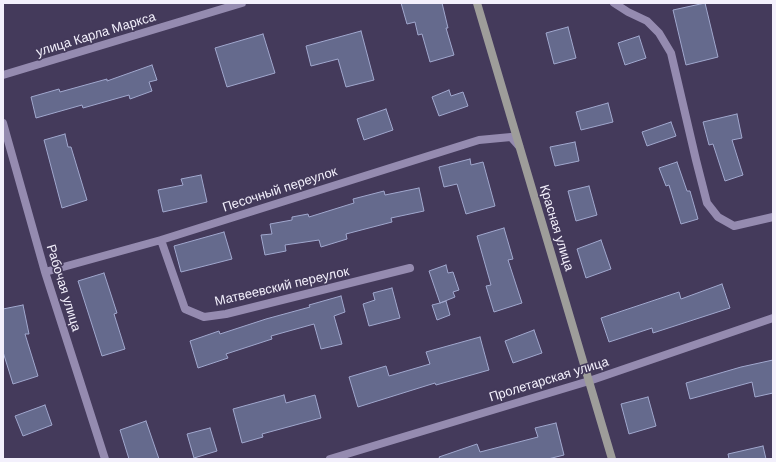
<!DOCTYPE html>
<html>
<head>
<meta charset="utf-8">
<style>
	body { margin:0 }
	#map { position:relative; width:776px; height:462px; overflow:hidden; background:#443a5b; font-family:"DM Sans",sans-serif }
	canvas { display:block }
	.frame { position:absolute; inset:0; border:4px solid #f3f0fc; pointer-events:none }
</style>
</head>
<body>
<div id="map">
<canvas width="776" height="462"></canvas>
<div class="frame"></div>
</div>
<script>
const g = document.querySelector('canvas').getContext('2d');
g.lineJoin = 'round';
function paint(path, color) { g.fillStyle = color; g.fill(path, 'evenodd'); }
const poly = rows => new Path2D(rows.map(r => 'M' + r).join(''));
function strokePath(path, color, width, dash) { g.strokeStyle = color; g.lineWidth = width; g.lineCap = dash ? 'butt' : 'round'; g.setLineDash(dash || []); g.stroke(path); }
function label(font, color, halo, rows, align = 'center') {
  g.font = font + ' "DM Sans",sans-serif'; g.lineWidth = 3.5; g.setLineDash([]); g.textBaseline = 'middle'; g.strokeStyle = halo; g.fillStyle = color; for (const [text, x, y, turn = 0] of rows) {
    g.save(); g.translate(x, y); g.rotate((+turn || 0) * Math.PI / 180); g.textAlign = isNaN(turn) ? turn : align; if (halo) g.strokeText(text, 0, 0); g.fillText(text, 0, 0); g.restore();
  }
}
const building = poly([
	[401,3,442,3,448,28,446,28,454,55,430,62,422,34,418,35,415,22,407,24,401,3],
	[705,3,718,57,686,65,673,10,705,3],
	[568,27,576,58,554,64,546,33,568,27],
	[361,31,374,80,346,87,338,59,311,66,306,46,361,31],
	[263,34,275,73,227,87,215,48,263,34],
	[639,36,646,58,625,65,618,43,639,36],
	[152,65,157,80,149,82,152,91,130,99,129,95,83,108,82,105,36,118,31,97,59,89,60,92,107,79,107,81,152,65],
	[449,90,451,96,463,92,468,106,439,116,432,97,449,90],
	[608,103,613,122,581,130,576,112,608,103],
	[386,109,393,130,364,140,357,119,386,109],
	[737,114,742,138,732,140,743,175,725,181,713,144,709,145,703,122,737,114],
	[671,122,676,136,647,146,642,132,671,122],
	[65,134,68,147,71,147,87,200,62,208,44,140,65,134],
	[575,142,579,161,555,166,550,147,575,142],
	[470,159,471,165,483,162,495,206,466,214,457,184,444,187,439,167,470,159],
	[677,162,687,191,690,191,698,219,681,224,669,185,666,186,659,168,677,162],
	[201,175,207,202,163,212,158,190,183,185,181,179,201,175],
	[589,186,597,215,576,221,568,191,589,186],
	[419,188,424,211,391,218,392,222,346,234,347,239,321,247,319,240,285,245,286,251,265,255,261,235,272,234,270,224,292,220,292,217,308,214,309,217,354,203,353,199,384,191,385,195,419,188],
	[504,228,513,259,508,260,522,303,494,312,486,286,491,285,477,236,504,228],
	[224,232,232,259,181,272,174,246,224,232],
	[601,240,611,269,586,278,577,249,601,240],
	[446,265,448,273,453,272,459,290,453,292,455,297,440,303,446,301,450,315,437,320,432,305,440,303,429,271,446,265],
	[104,273,117,313,114,314,125,349,102,356,78,281,104,273],
	[722,284,730,308,653,333,652,328,609,342,601,318,679,292,681,299,722,284],
	[392,288,400,318,369,326,363,304,375,300,373,293,392,288],
	[341,296,345,312,334,316,342,344,321,349,314,324,271,336,272,339,226,354,228,358,198,368,190,341,219,331,220,334,266,319,310,307,309,305,341,296],
	[23,305,29,334,25,334,38,376,13,384,3,352,3,309,23,305],
	[534,330,542,353,513,363,505,341,534,330],
	[480,337,489,370,436,385,435,383,358,407,349,377,386,366,389,376,430,364,426,352,480,337],
	[773,360,773,393,755,397,752,382,690,399,686,383,741,367,773,360],
	[284,395,286,403,315,395,321,418,262,434,263,437,242,443,233,409,284,395],
	[648,397,656,426,629,434,621,404,648,397],
	[45,405,52,425,23,436,15,416,45,405],
	[146,421,159,459,129,459,120,430,146,421],
	[556,423,564,455,548,459,440,459,439,457,477,444,480,452,538,437,535,428,556,423],
	[210,428,217,451,194,458,187,434,210,428],
	[763,446,766,459,729,459,728,454,763,446]
]);
const street = poly([
	[614,3,628,12,647,21,659,33,671,53,696,160,707,203,718,217,734,226,773,217],
	[3,75,242,3],
	[3,123,45,272,105,459],
	[161,240,185,309,204,317,226,314,410,268],
	[45,272,161,240,479,140,511,137,519,146],
	[330,459,589,381,773,318]
]);
const secondary = poly([
	[477,3,612,459]
]);
const streetNames = [
	["улица Карла Маркса",96,35,-17],
	["Песочный переулок",280,190,-18],
	["Красная улица",556,228,73],
	["Матвеевский переулок",282,287,-13],
	["Рабочая улица",63,288,73],
	["Пролетарская улица",549,380,-17]
];
paint(building, '#656a8d');
strokePath(building, '#a1a8ce', 1);
strokePath(street, '#958bb0', 8);
strokePath(secondary, '#9e9d9a', 8);
label('13px', '#f3f0fc', '#443a5b', streetNames);
</script>
</body>
</html>
